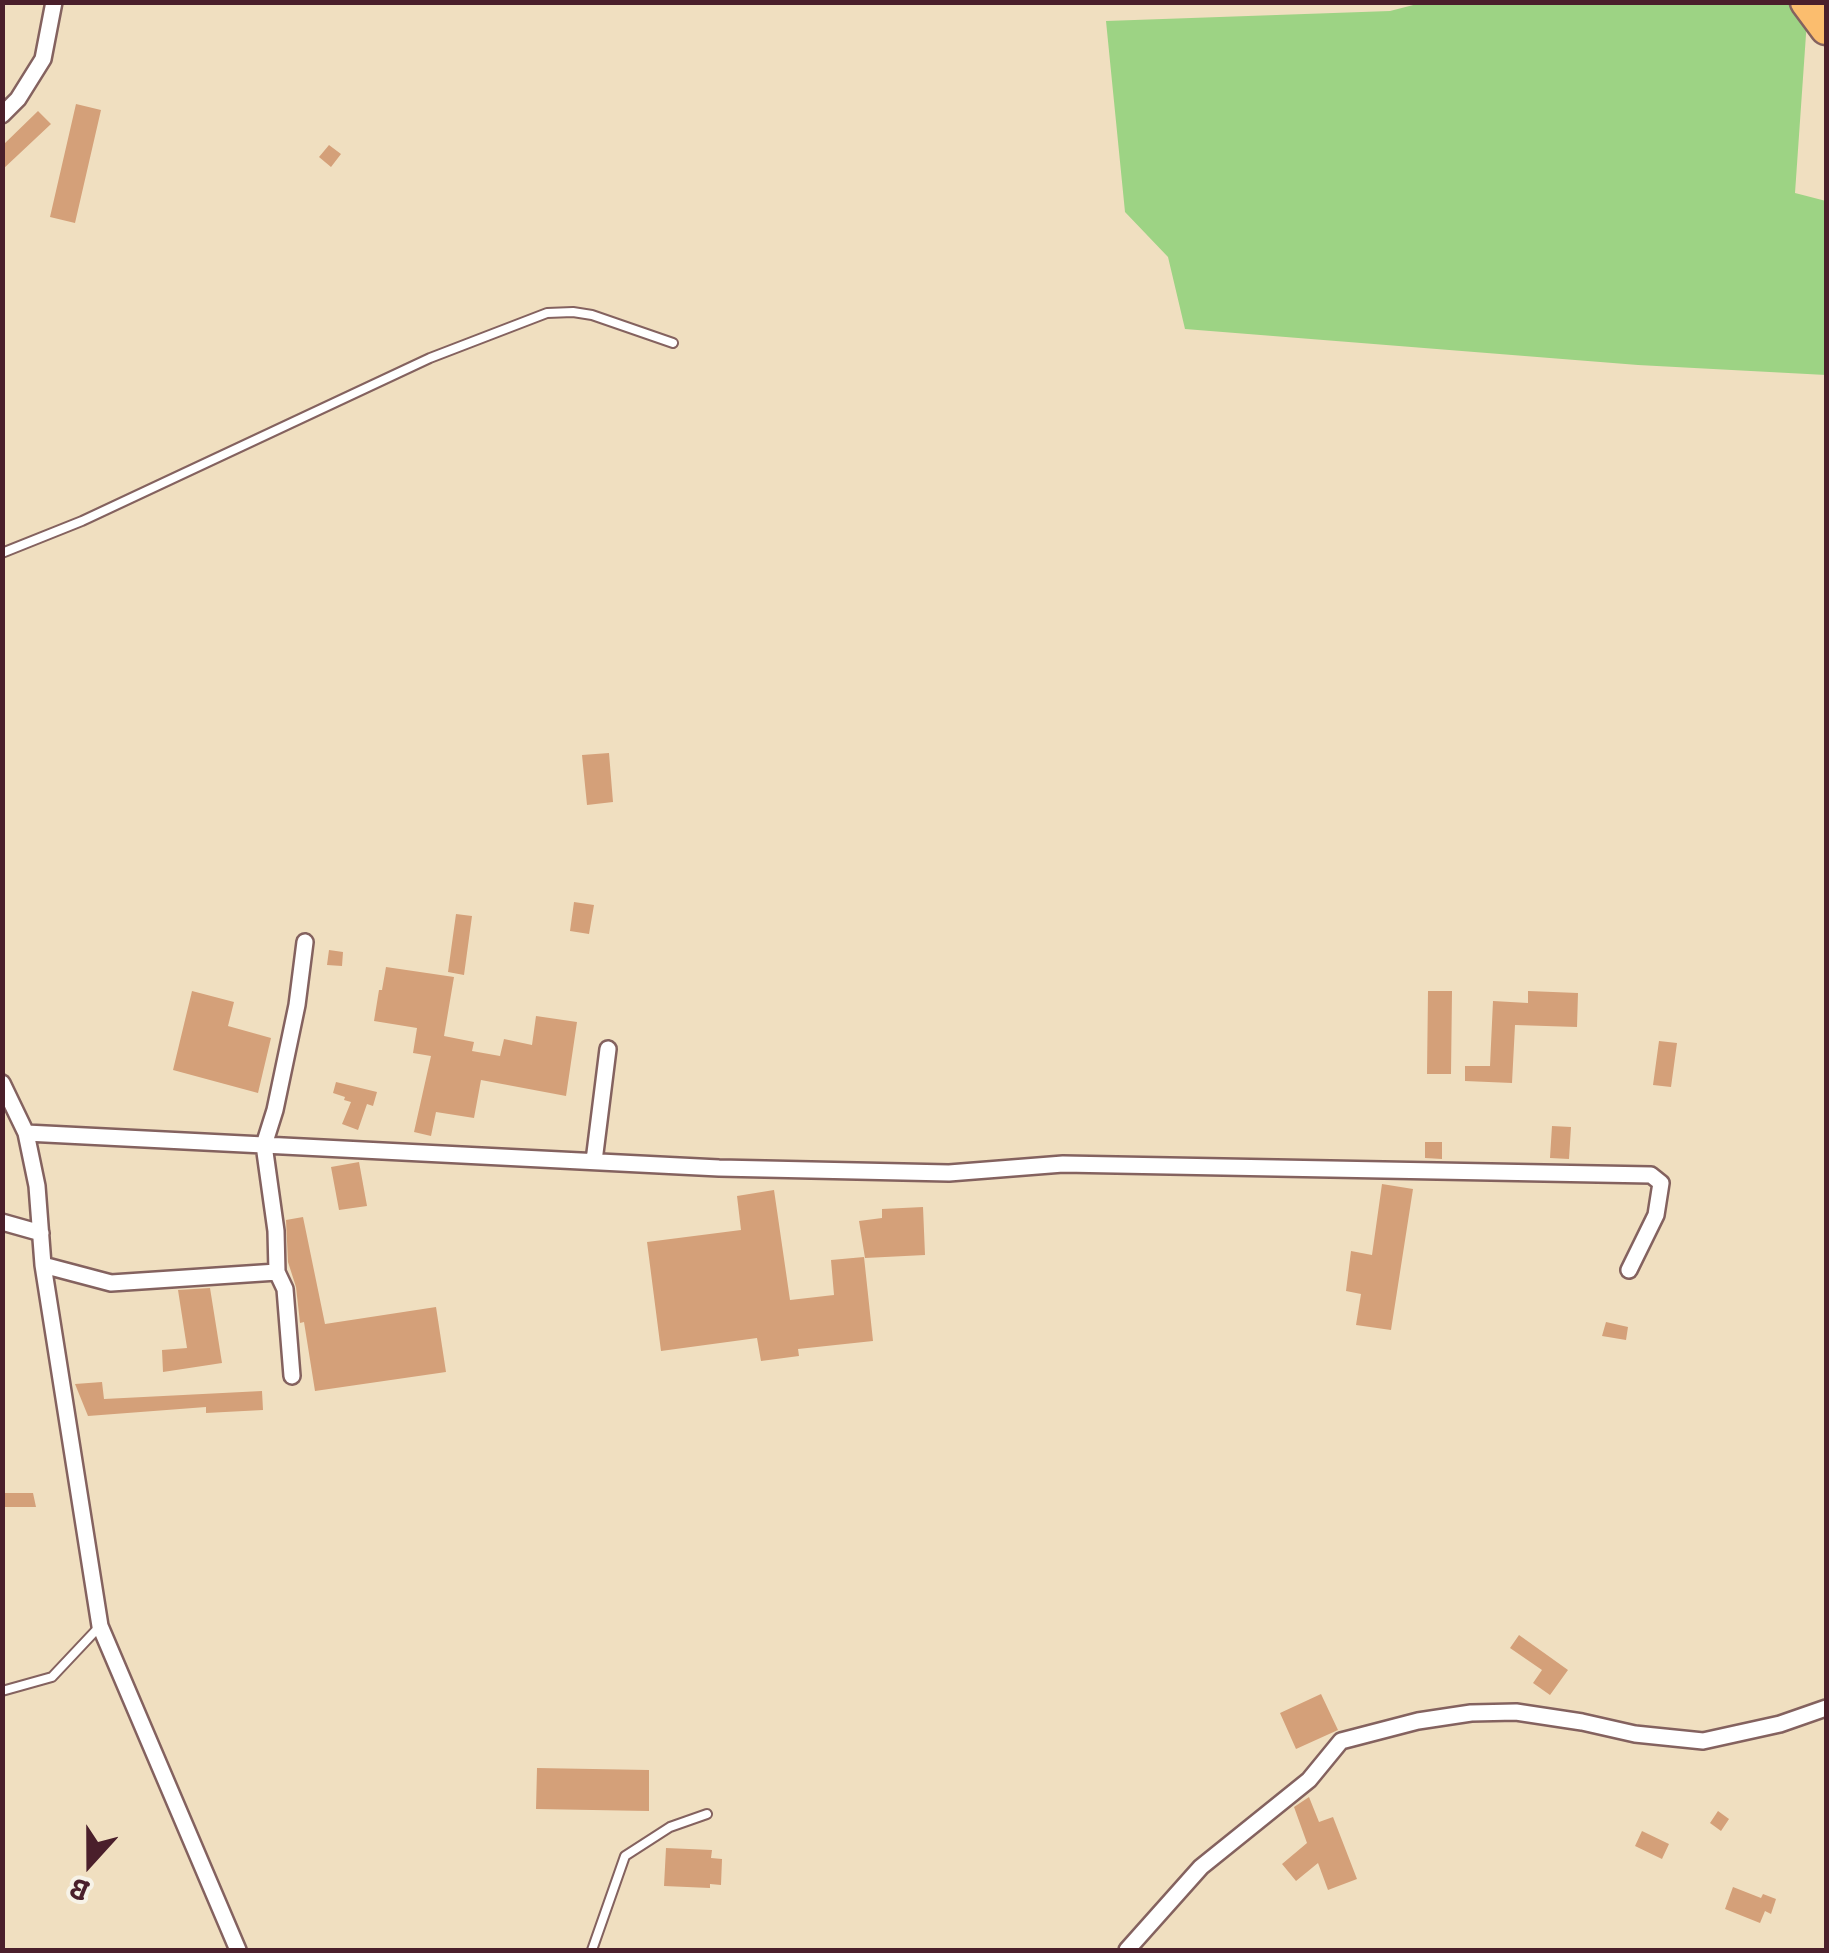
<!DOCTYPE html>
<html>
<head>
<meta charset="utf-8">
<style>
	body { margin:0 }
	#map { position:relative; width:1829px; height:1953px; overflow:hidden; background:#f0dfc0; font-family:Mali,sans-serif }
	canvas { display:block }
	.frame { position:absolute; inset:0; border:5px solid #4a1f2b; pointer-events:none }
	.north { position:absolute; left:40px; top:1813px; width:100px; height:100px; -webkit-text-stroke:8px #f7f3e8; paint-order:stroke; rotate:201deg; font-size:28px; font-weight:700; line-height:40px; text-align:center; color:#4a1f2b }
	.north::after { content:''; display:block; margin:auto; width:35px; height:45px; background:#4a1f2b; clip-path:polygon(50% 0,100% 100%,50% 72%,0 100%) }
</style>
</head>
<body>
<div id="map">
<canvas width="1829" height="1953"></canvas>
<div class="frame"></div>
<div class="north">B</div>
</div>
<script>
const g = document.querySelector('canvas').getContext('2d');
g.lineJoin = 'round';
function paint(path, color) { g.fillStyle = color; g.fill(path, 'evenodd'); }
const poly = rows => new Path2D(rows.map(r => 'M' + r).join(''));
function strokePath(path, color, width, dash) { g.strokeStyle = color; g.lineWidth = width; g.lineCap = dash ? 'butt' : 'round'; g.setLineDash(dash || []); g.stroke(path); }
const green = poly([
	[1425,2,1793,3,1807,20,1795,193,1826,201,1826,375,1638,365,1185,329,1168,257,1125,212,1106,21,1390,11]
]);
const building = poly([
	[76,104,101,110,75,223,50,217],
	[38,111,51,124,2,170,2,146],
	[329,145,341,154,331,167,319,157],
	[609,753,613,802,587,805,582,755],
	[574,902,594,905,589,934,570,931],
	[456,914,472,916,464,975,448,972],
	[329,950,343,952,342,966,327,965],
	[386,967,454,977,444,1036,474,1042,472,1051,500,1056,504,1039,532,1045,536,1016,577,1022,566,1096,481,1080,474,1118,436,1112,431,1136,414,1132,431,1056,413,1053,417,1028,374,1021,379,990,382,990],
	[192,991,234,1002,228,1026,271,1038,258,1093,173,1070],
	[1428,991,1452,991,1451,1074,1427,1074],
	[1528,991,1578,993,1577,1027,1515,1025,1512,1083,1465,1081,1465,1066,1490,1066,1493,1001,1528,1003],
	[1659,1041,1677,1043,1671,1087,1653,1085],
	[336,1082,377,1092,373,1106,367,1104,358,1130,342,1124,351,1102,344,1100,345,1097,333,1093],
	[1552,1126,1571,1127,1569,1159,1550,1158],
	[1425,1142,1442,1142,1442,1159,1425,1158],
	[359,1162,367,1206,339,1210,331,1167],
	[1382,1184,1413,1189,1391,1330,1356,1325,1361,1294,1346,1291,1351,1251,1372,1255],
	[774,1190,790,1300,834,1295,831,1260,864,1257,873,1341,798,1349,799,1356,761,1361,757,1338,661,1351,647,1242,741,1230,737,1196],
	[923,1207,925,1255,865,1258,859,1221,882,1218,882,1209],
	[303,1217,325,1324,436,1307,446,1372,315,1391,304,1322,300,1323,296,1287,288,1262,286,1220],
	[210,1288,222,1363,163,1372,162,1350,187,1348,178,1290],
	[1606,1322,1628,1327,1626,1340,1602,1336],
	[102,1382,104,1399,262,1391,263,1410,206,1413,206,1407,88,1416,75,1384],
	[2,1493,33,1493,36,1507,2,1507],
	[1519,1635,1568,1670,1550,1695,1533,1683,1542,1670,1510,1648],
	[1321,1694,1338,1730,1296,1749,1280,1713],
	[537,1768,649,1770,649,1811,536,1809],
	[1309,1797,1319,1822,1333,1817,1357,1879,1328,1890,1318,1863,1296,1881,1282,1864,1307,1843,1294,1807],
	[1718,1811,1729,1819,1721,1831,1710,1823],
	[1642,1831,1669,1844,1662,1859,1635,1846],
	[666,1848,712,1850,711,1858,722,1859,721,1885,710,1884,710,1888,664,1886],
	[1733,1887,1761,1898,1763,1894,1776,1899,1771,1914,1765,1911,1760,1923,1725,1909]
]);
const service = poly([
	[2,553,82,521,430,358,547,313,573,312,592,315,673,343],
	[2,1691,52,1677,100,1626],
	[592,1950,625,1856,670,1827,707,1814]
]);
const minor = poly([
	[2,115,18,99,43,59,54,2],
	[2,1083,26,1133,37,1186,43,1265,100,1626,238,1950],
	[26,1133,719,1168,949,1173,1063,1164,1651,1175,1661,1183,1656,1215,1629,1270],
	[594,1161,608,1049],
	[2,1222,41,1233],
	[43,1265,111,1283,277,1272],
	[292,1376,285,1289,277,1272,276,1231,264,1145,275,1110,297,1005,305,942],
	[1127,1950,1201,1867,1309,1780,1341,1741,1418,1721,1471,1713,1516,1712,1582,1722,1635,1734,1703,1741,1780,1724,1826,1708]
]);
const motorway = poly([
	[1806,2,1826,29]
]);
paint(green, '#9dd384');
paint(building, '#d4a079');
strokePath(service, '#84625f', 12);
strokePath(minor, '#84625f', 20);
strokePath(motorway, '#84625f', 35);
strokePath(service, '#fff', 8);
strokePath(minor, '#fff', 15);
strokePath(motorway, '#fbbd6e', 30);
</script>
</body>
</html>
